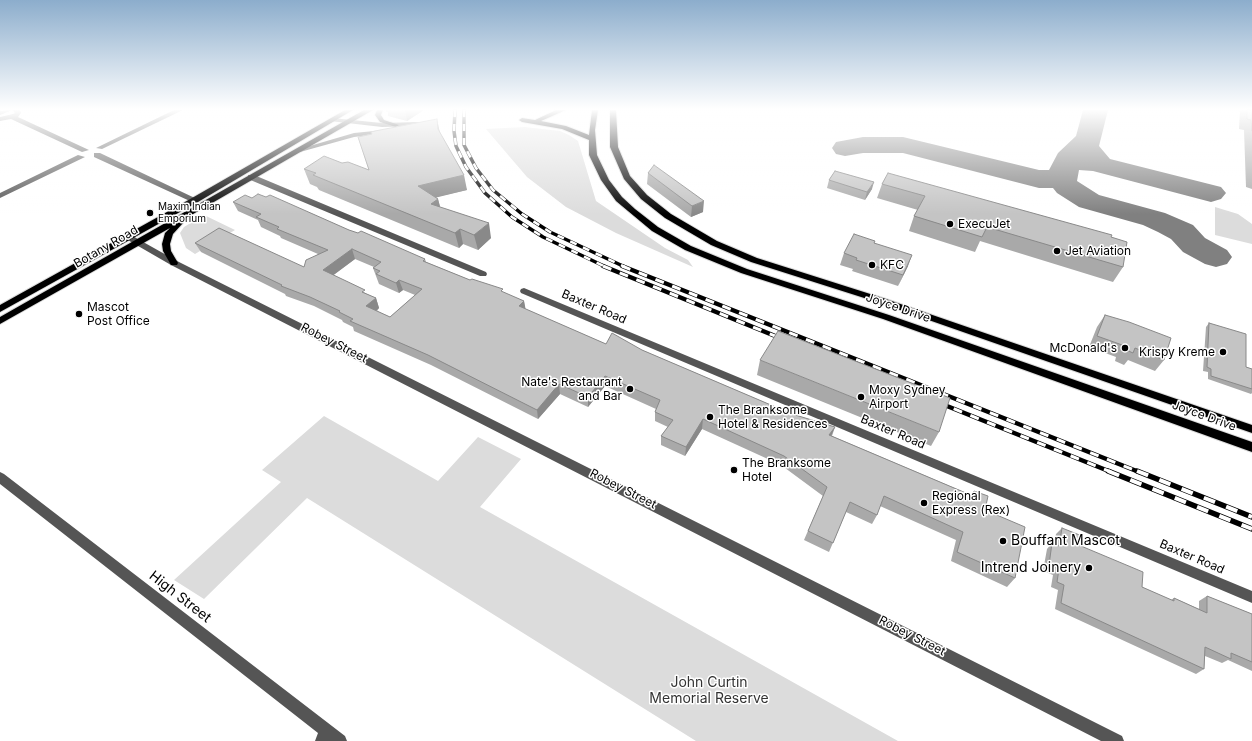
<!DOCTYPE html>
<html>
<head>
<meta charset="utf-8">
<style>
	body { margin:0 }
	canvas { display:block; background:#fff }
</style>
</head>
<body>
<canvas width="1252" height="741"></canvas>
<script>
const g = document.querySelector('canvas').getContext('2d');
g.lineJoin = 'round';
function paint(path, color) { g.fillStyle = color; g.fill(path, 'evenodd'); }
const poly = rows => new Path2D(rows.map(r => 'M' + r).join(''));
function strokePath(path, color, width, dash) { g.strokeStyle = color; g.lineWidth = width; g.lineCap = dash ? 'butt' : 'round'; g.setLineDash(dash || []); g.stroke(path); }
function label(font, color, halo, rows, align = 'center') {
  g.font = font + ' Inter,sans-serif'; g.lineWidth = 3; g.setLineDash([]); g.textBaseline = 'middle'; g.strokeStyle = halo; g.fillStyle = color; for (const [text, x, y, turn = 0] of rows) {
    g.save(); g.translate(x, y); g.rotate((+turn || 0) * Math.PI / 180); g.textAlign = isNaN(turn) ? turn : align; if (halo) g.strokeText(text, 0, 0); g.fillText(text, 0, 0); g.restore();
  }
}
const green = poly([
	[524,127,560,131,569,135,578,141,596,201,665,248,688,260,693,267,616,233,566,207,527,177,486,129],
	[1215,207,1238,214,1252,224,1252,244,1215,235],
	[204,215,235,230,195,254,186,248,180,233,184,227],
	[324,416,438,481,478,437,521,459,480,507,898,741,696,741,307,498,204,599,174,580,281,482,262,470]
]);
const taxiway = poly([
	[1083,110,1108,110,1099,146,1110,159,1221,187,1226,193,1221,199,1211,202,1093,171,1079,170,1077,181,1099,195,1165,213,1193,225,1205,238,1227,250,1232,257,1227,264,1216,267,1205,264,1183,252,1171,239,1158,232,1143,225,1079,207,1057,193,1053,188,1039,188,903,153,863,153,845,156,836,154,832,148,836,142,863,137,903,137,1039,170,1049,170,1058,153,1076,136,1083,110]
]);
const minor = poly([
	[11,110,10,111,0,115,0,111,11,110],
	[13,110,20,110,21,113,18,117,89,150,82,152,11,119,0,121,0,117,13,114,15,113,13,110],
	[174,110,183,110,102,149,96,148,174,110],
	[332,118,382,123,418,122,422,125,423,128,420,130,418,129,416,126,382,127,330,121,329,120,332,118],
	[384,130,387,132,386,133,354,137,300,152,296,150,354,133,384,130],
	[94,153,100,153,199,200,195,202,192,202,94,157,94,153],
	[78,155,85,157,0,198,0,193,78,155],
	[248,175,254,175,486,272,487,274,486,276,480,276,248,179,248,175],
	[129,234,177,261,1122,736,1124,741,1101,741,171,265,126,239,125,237,129,234],
	[524,288,1252,591,1252,603,521,293,520,291,521,289,524,288],
	[0,472,4,474,345,736,347,741,315,741,318,733,0,484,0,472]
]);
const major = poly([
	[345,110,353,110,198,202,0,312,0,305,192,198,345,110],
	[364,110,373,110,181,221,183,223,173,234,170,244,171,251,178,263,177,265,171,265,163,251,162,244,165,233,170,228,0,324,0,317,364,110],
	[377,110,383,110,381,115,384,120,399,125,396,127,380,122,375,115,377,110],
	[556,110,566,110,541,121,566,126,589,135,592,110,598,110,595,130,597,155,609,180,622,197,635,209,658,227,691,246,747,269,889,315,1252,442,1252,452,883,319,741,273,685,250,652,231,616,201,601,180,589,155,589,140,562,129,522,122,519,120,522,118,535,120,556,110],
	[610,110,616,110,618,147,630,176,647,195,671,214,717,241,757,258,886,299,1252,425,1252,433,880,303,751,262,711,245,665,218,641,199,624,179,610,147,610,110]
]);
const railFar2 = poly([
	[455,110,454,131,456,146,466,167,485,193,512,217,543,237,606,267],
	[464,110,464,145,476,168,493,190,522,214,550,232,625,267]
]);
const railFar1 = poly([
	[603,266,785,340],
	[622,266,1139,472],
	[937,402,1111,472]
]);
const rail = poly([
	[1108,471,1252,529],
	[1137,471,1252,517]
]);
const wall = poly([
	[386,110,424,110,407,121,388,116,388,112,386,112],
	[1240,110,1252,110,1252,189,1246,187,1244,130,1239,129],
	[371,134,440,134,467,190,436,197,438,199,440,207,491,238,478,250,463,244,459,248,319,190,317,187,310,184,304,169,342,163,369,170,358,137],
	[648,173,703,212,691,217,647,184],
	[829,180,872,189,865,200,827,188],
	[882,184,1111,237,1123,267,1113,282,980,241,975,252,909,231,914,216,918,210,877,198],
	[252,198,349,230,425,259,426,262,470,280,504,293,524,301,525,309,606,344,642,350,792,414,835,427,832,436,971,495,974,491,985,510,1015,578,1007,587,951,561,956,540,880,506,877,515,872,524,846,512,829,552,804,540,823,496,781,465,702,429,685,456,661,445,661,436,668,427,655,421,655,412,656,409,605,386,588,407,560,394,538,419,431,365,354,331,353,327,343,322,342,320,314,306,286,296,285,294,201,252,195,243,304,267,318,254,281,238,280,236,261,227,258,220,238,211,233,202],
	[355,259,374,267,373,268,379,284,399,293,403,290,415,295,390,317,377,311,379,308,376,298,367,294,333,275],
	[875,241,874,243,908,266,898,286,852,271,853,269,840,265,844,253],
	[1105,315,1164,360,1155,371,1128,360,1124,365,1115,361,1116,357,1089,347,1097,327],
	[1209,323,1246,367,1252,369,1252,393,1251,394,1208,379,1208,372,1203,371,1206,327],
	[760,360,939,432,931,446,757,375],
	[1062,528,1081,546,1142,587,1171,600,1174,598,1199,609,1199,601,1207,596,1252,614,1252,671,1228,660,1222,663,1205,656,1204,669,1196,674,1055,609,1058,590,1051,587,1053,575,1043,571,1047,549,1052,543,1054,544,1056,534]
]);
const shadedWall = poly([
	[405,110,424,110,407,121],
	[437,119,440,133,441,144,438,129],
	[464,175,467,190,422,201,418,186],
	[874,182,872,189,865,200,867,192],
	[438,199,442,214,431,204],
	[704,201,703,212,691,217,692,206],
	[489,223,491,238,478,250,474,235],
	[460,229,463,244,459,248,455,233],
	[352,249,355,259,327,280,323,270],
	[912,255,908,266,898,286,903,275],
	[399,280,403,290,399,293,396,283],
	[376,298,379,308,370,316,366,306],
	[524,301,526,311,519,306],
	[605,376,605,386,588,407,588,397],
	[559,384,560,394,538,419,537,410],
	[703,419,702,429,685,456,686,447],
	[835,427,831,436,829,435]
]);
const building = poly([
	[1247,110,1252,110,1252,131,1251,120,1247,119,1247,110],
	[437,119,438,129,464,175,418,186,438,199,431,204,489,223,474,235,460,229,455,233,313,175,316,173,304,169,324,156,342,163,348,162,369,170,358,137,372,134,371,132,375,131,437,119],
	[654,165,704,201,692,206,648,173,654,165],
	[835,171,874,182,867,192,829,180,835,171],
	[888,173,1112,235,1111,237,1127,242,1123,267,987,227,982,237,914,216,925,196,882,184,888,173],
	[258,194,266,197,270,195,349,230,358,233,361,231,425,259,423,261,470,280,472,279,503,289,501,291,524,301,519,306,606,344,612,333,642,350,792,414,835,427,829,435,973,496,974,491,988,496,985,510,1025,527,1015,578,957,552,963,532,884,496,877,515,850,502,833,543,808,531,827,487,784,456,703,419,686,447,661,436,673,420,655,412,660,400,605,376,588,397,559,384,537,410,428,355,350,321,353,319,339,312,340,311,310,297,281,286,282,285,195,243,219,228,304,267,306,260,328,250,277,229,279,227,256,217,261,214,233,202,245,195,252,198,258,194],
	[352,249,381,262,373,268,380,271,376,274,396,283,399,280,422,289,390,317,366,306,376,298,362,292,365,290,323,270,352,249],
	[854,234,875,241,874,243,912,255,903,275,856,260,857,258,844,253,854,234],
	[1105,315,1129,322,1171,338,1164,360,1135,348,1133,353,1124,349,1125,346,1097,336,1105,315],
	[1209,323,1246,334,1246,367,1252,369,1252,389,1211,376,1211,369,1207,367,1209,323],
	[778,331,950,398,939,432,760,360,778,331],
	[1062,528,1082,536,1081,546,1143,572,1142,587,1174,601,1174,598,1207,613,1207,596,1252,614,1252,662,1231,653,1231,659,1205,647,1204,669,1061,603,1064,585,1057,582,1059,569,1049,565,1052,543,1059,546,1062,528]
]);
const markers = [
	[150,213,4,"#000"],
	[950,224,4,"#000"],
	[1057,251,4,"#000"],
	[872,265,4,"#000"],
	[79,314,4,"#000"],
	[1125,348,4,"#000"],
	[1223,352,4,"#000"],
	[630,389,4,"#000"],
	[861,397,4,"#000"],
	[710,417,4,"#000"],
	[734,470,4,"#000"],
	[924,503,4,"#000"],
	[1003,541,4,"#000"],
	[1089,568,4,"#000"]
];
const farPoinames = [
	["Maxim Indian",158,207],
	["Emporium",158,219]
];
const poiNames = [
	["ExecuJet",958,224],
	["Jet Aviation",1065,251],
	["KFC",880,265],
	["Mascot",87,307],
	["Post Office",87,321],
	["McDonald's",1117,348,"right"],
	["Krispy Kreme",1215,352,"right"],
	["Nate's Restaurant",622,382,"right"],
	["and Bar",622,396,"right"],
	["Moxy Sydney",869,390],
	["Airport",869,404],
	["The Branksome",718,410],
	["Hotel & Residences",718,424],
	["The Branksome",742,463],
	["Hotel",742,477],
	["Regional",932,496],
	["Express (Rex)",932,510]
];
const streetNames = [
	["Botany Road",106,247,-30],
	["Baxter Road",594,307,23],
	["Joyce Drive",898,308,19],
	["Robey Street",334,343,27],
	["Joyce Drive",1204,416,20],
	["Baxter Road",893,432,23],
	["Robey Street",623,489,27],
	["Baxter Road",1192,557,23],
	["Robey Street",912,636,27]
];
const nearPoinames = [
	["Bouffant Mascot",1011,541],
	["Intrend Joinery",1081,568,"right"]
];
const nearStreetnames = [
	["High Street",180,597,38]
];
const nearParknames = [
	["John Curtin",709,683],
	["Memorial Reserve",709,699]
];
paint(green, '#dcdcdc');
paint(taxiway, '#808080');
strokePath(major, '#dbdbdb', 2);
paint(minor, '#555');
paint(major, '#000');
strokePath(railFar2, '#000', 3.5);
strokePath(railFar1, '#000', 4.5);
strokePath(rail, '#000', 5.5);
strokePath(railFar2, '#fff', 2.5, [7]);
strokePath(railFar1, '#fff', 3, [9]);
strokePath(rail, '#fff', 4, [12]);
paint(wall, '#a9a9a9');
paint(shadedWall, '#898989');
paint(building, '#c4c4c4');
strokePath(building, '#898989', 1);
const sky = g.createLinearGradient(0, 0, 0, 214);
sky.addColorStop(0, '#8cadcc');
sky.addColorStop(0.51, '#fff');
sky.addColorStop(1, '#ffffff00');
g.fillStyle = sky;
g.fillRect(0, 0, 1252, 214);
for (const [x, y, r, color] of markers) { const dot = new Path2D(); dot.arc(x, y, r, 0, 2 * Math.PI); g.fillStyle = color; g.fill(dot); strokePath(dot, '#fff', 1.5); }
label('10px', '#000', '#fff', farPoinames, 'left');
label('12px', '#000', '#fff', poiNames, 'left');
label('12px', '#000', '#fff', streetNames);
label('14px', '#000', '#fff', nearPoinames, 'left');
label('14px', '#000', '#fff', nearStreetnames);
label('14px', '#333', '#fff', nearParknames);
</script>
</body>
</html>
